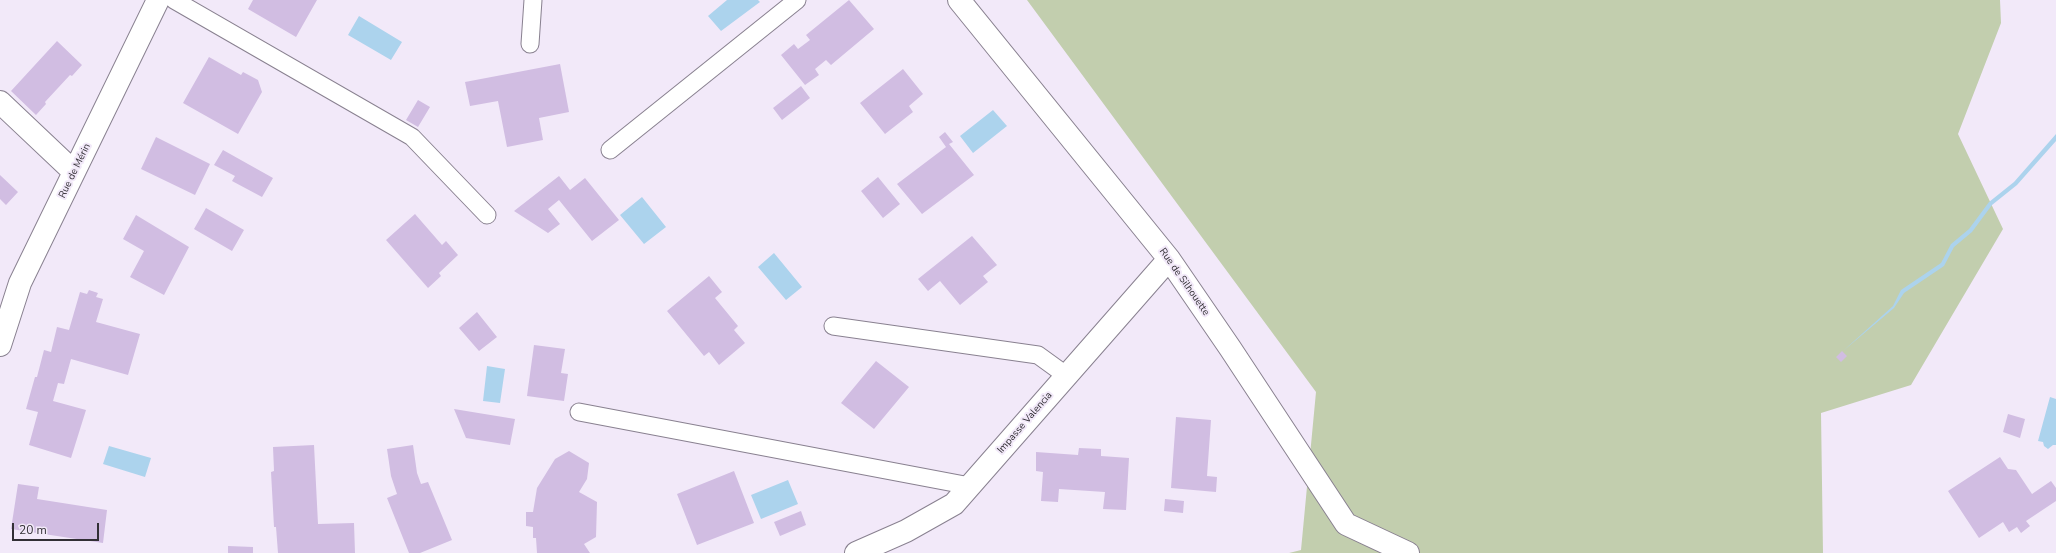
<!DOCTYPE html>
<html>
<head>
<meta charset="utf-8">
<style>
	body { margin:0 }
	#map { position:relative; width:2056px; height:553px; overflow:hidden; background:#f2e9f9; font-family:"Nunito Sans",sans-serif }
	canvas { display:block }
	.scale { position:absolute; left:12px; top:523px; width:87px; height:18px; box-sizing:border-box; border:2px solid #322f35; border-top:0; padding-left:5px; font-size:12px; line-height:14px; white-space:nowrap; color:#322f35; -webkit-text-stroke:3px #f2e9f9; paint-order:stroke }
</style>
</head>
<body>
<div id="map">
<canvas width="2056" height="553"></canvas>
<div class="scale">20 m</div>
</div>
<script>
const g = document.querySelector('canvas').getContext('2d');
g.lineJoin = 'round';
function paint(path, color) { g.fillStyle = color; g.fill(path, 'evenodd'); }
const poly = rows => new Path2D(rows.map(r => 'M' + r).join(''));
function strokePath(path, color, width, dash) { g.strokeStyle = color; g.lineWidth = width; g.lineCap = dash ? 'butt' : 'round'; g.setLineDash(dash || []); g.stroke(path); }
function label(font, color, halo, rows, align = 'center') {
  g.font = font + ' "Nunito Sans",sans-serif'; g.lineWidth = 4; g.setLineDash([]); g.textBaseline = 'middle'; g.strokeStyle = halo; g.fillStyle = color; for (const [text, x, y, turn = 0] of rows) {
    g.save(); g.translate(x, y); g.rotate((+turn || 0) * Math.PI / 180); g.textAlign = isNaN(turn) ? turn : align; if (halo) g.strokeText(text, 0, 0); g.fillText(text, 0, 0); g.restore();
  }
}
const green = poly([
	[1027,0,2000,0,2001,23,1958,134,2003,229,1911,385,1821,413,1823,553,1289,553,1301,550,1316,392]
]);
const water = poly([
	[727,0,758,0,760,2,721,31,708,16],
	[359,16,402,42,391,60,348,35],
	[993,110,1007,126,973,153,960,136],
	[2056,134,2056,141,2017,185,1992,205,1972,232,1954,247,1944,266,1904,293,1894,308,1843,351,1893,306,1901,290,1941,263,1951,244,1969,229,1989,202,2014,182],
	[642,197,666,227,644,244,620,215],
	[774,253,802,287,786,300,758,267],
	[487,366,505,369,500,403,483,401],
	[2050,397,2056,399,2056,445,2053,445,2048,449,2044,446,2043,442,2038,441],
	[109,446,151,458,145,477,103,464],
	[788,480,798,504,761,519,751,495]
]);
const building = poly([
	[253,0,317,0,296,37,248,9],
	[849,0,874,29,831,65,826,60,815,69,819,75,805,85,781,55,794,44,798,49,810,40,806,35],
	[57,41,82,65,72,76,70,75,45,102,46,104,36,115,11,91],
	[209,57,241,75,243,72,258,80,262,92,238,134,183,103],
	[560,64,569,112,539,118,543,140,507,147,498,101,470,106,465,82],
	[903,69,923,94,909,106,913,112,885,134,860,103],
	[801,86,810,98,782,120,773,108],
	[418,100,430,107,418,127,406,120],
	[945,132,953,142,949,144,974,175,922,214,897,184,946,147,939,137],
	[156,137,210,164,195,195,141,169],
	[223,150,273,178,262,197,232,181,235,176,214,165],
	[0,175,18,192,6,205,0,199],
	[559,176,570,190,585,178,619,220,592,241,559,200,548,209,560,224,548,233,514,211],
	[878,177,900,204,883,218,861,191],
	[206,208,244,230,232,251,194,229],
	[415,214,442,245,446,241,458,255,439,273,441,276,428,288,386,240],
	[136,215,189,247,164,295,130,277,144,251,123,239],
	[972,236,997,265,983,276,988,282,960,305,940,281,928,291,918,279],
	[709,276,722,292,715,298,738,326,734,330,745,343,719,365,709,352,704,356,667,311],
	[89,290,98,293,96,297,103,299,96,322,140,334,128,375,71,359,64,384,58,383,53,401,86,410,71,458,29,445,38,412,26,409,35,377,37,377,44,350,51,352,57,327,69,330,80,292,87,294],
	[477,312,497,337,479,351,459,328],
	[534,345,565,349,561,373,568,374,564,401,527,396],
	[1842,351,1847,356,1841,362,1836,357],
	[876,361,909,387,874,429,841,403],
	[454,409,515,419,510,445,466,438],
	[2008,414,2025,419,2020,438,2003,432],
	[1176,417,1211,420,1207,476,1217,477,1216,492,1171,488],
	[314,445,318,524,354,523,355,553,278,553,276,527,274,527,271,472,274,471,273,447],
	[413,445,417,473,421,484,428,482,452,540,420,553,409,553,387,498,397,494,391,476,387,449],
	[1079,448,1101,449,1101,456,1129,458,1126,510,1103,509,1105,492,1059,489,1058,502,1041,501,1043,472,1036,471,1036,452,1078,455],
	[569,451,589,463,587,479,579,492,597,502,596,537,584,544,590,553,537,553,536,538,533,538,533,527,526,526,526,512,533,512,537,488,555,459],
	[2000,457,2008,469,2016,470,2032,494,2051,481,2056,488,2056,501,2026,521,2030,526,2021,533,2017,527,2009,532,2003,522,1979,538,1948,491],
	[734,471,754,523,697,545,677,494],
	[18,484,39,487,37,499,107,510,103,543,11,529],
	[1165,499,1184,501,1183,513,1164,511],
	[801,511,806,525,780,536,774,522],
	[228,546,253,547,253,553,228,553]
]);
const service = poly([
	[174,0,412,137,487,215],
	[530,44,533,0],
	[610,150,797,0],
	[833,326,1038,355,1067,376],
	[579,412,970,486]
]);
const minor = poly([
	[959,0,1169,259,1230,348,1346,524,1408,553],
	[0,102,74,172],
	[0,345,20,283,158,0],
	[856,553,906,531,954,504,1169,259]
]);
const streetNames = [
	["Rue de Mérin",75,171,-64],
	["Rue de Silhouette",1184,282,55],
	["Impasse Valencia",1025,423,-49]
];
paint(green, '#c2ceae');
paint(water, '#acd3ed');
paint(building, '#d1bde2');
strokePath(service, '#898190', 19);
strokePath(minor, '#898190', 24);
strokePath(service, '#fff', 17);
strokePath(minor, '#fff', 22);
label('10px', '#322f35', '#f2e9f9', streetNames);
</script>
</body>
</html>
